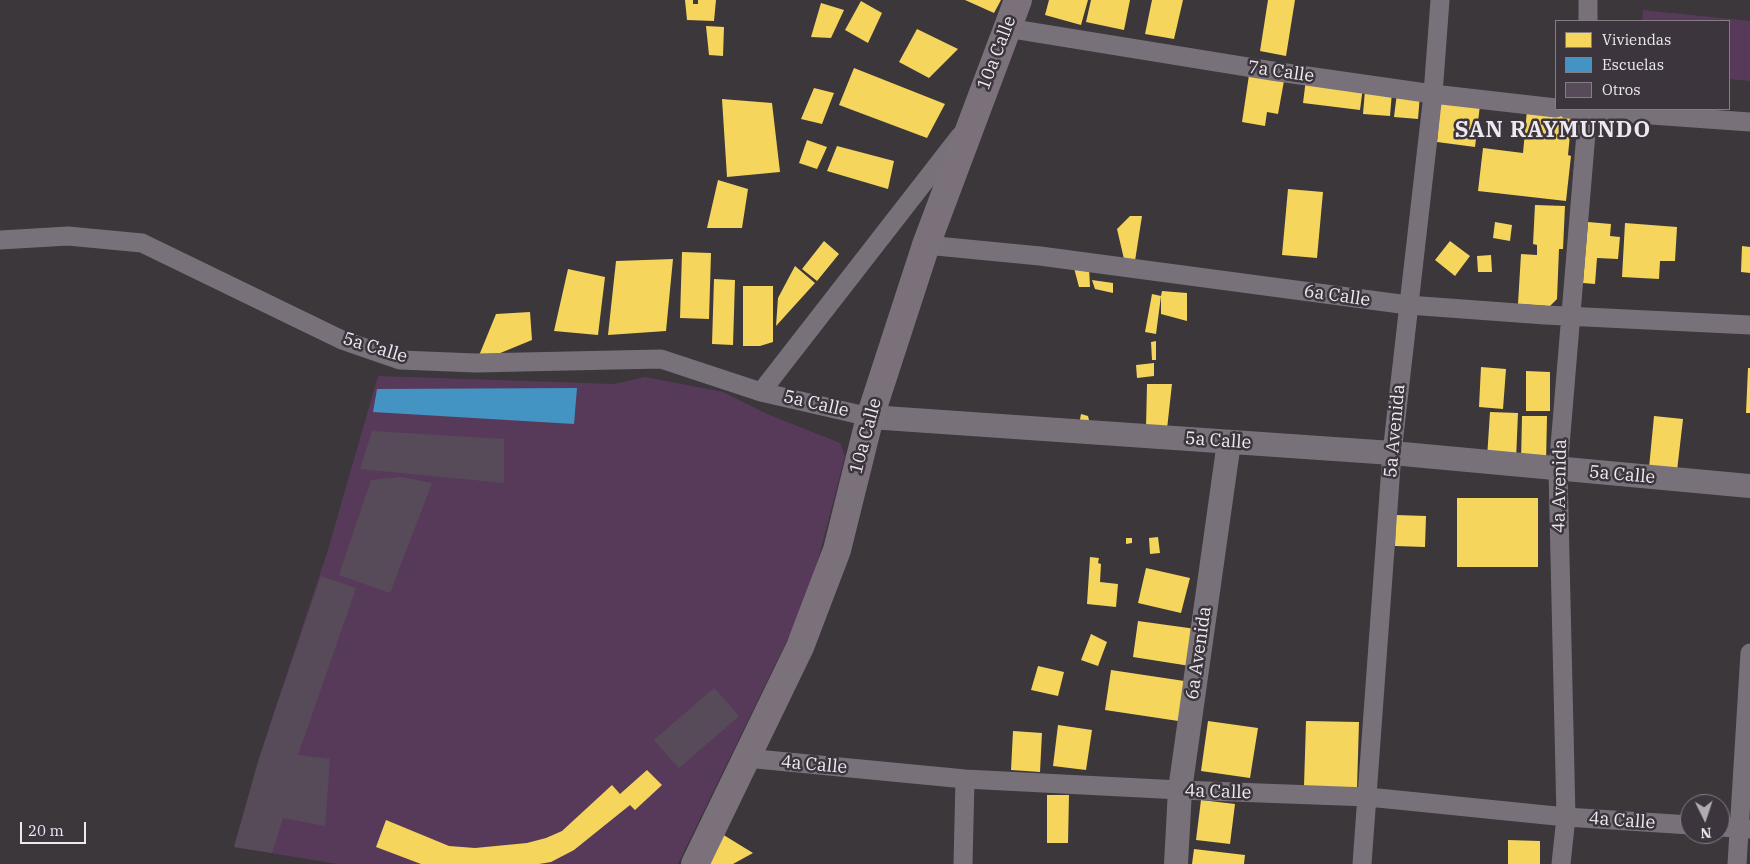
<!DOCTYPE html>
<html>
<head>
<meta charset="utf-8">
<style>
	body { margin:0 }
	#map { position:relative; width:1750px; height:864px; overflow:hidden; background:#3b373b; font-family:"IBM Plex Serif",serif }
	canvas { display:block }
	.legend { position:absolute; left:1555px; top:20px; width:175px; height:90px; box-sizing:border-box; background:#3c353d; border:1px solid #837d84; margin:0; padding:6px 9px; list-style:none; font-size:15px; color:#ede9ee }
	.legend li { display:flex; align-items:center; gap:10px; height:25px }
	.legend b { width:25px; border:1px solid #837d84 }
	.north { position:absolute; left:1680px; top:794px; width:50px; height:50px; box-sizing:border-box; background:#3c353d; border:1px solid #837d84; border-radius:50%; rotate:176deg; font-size:14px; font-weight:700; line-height:20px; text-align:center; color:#ede9ee }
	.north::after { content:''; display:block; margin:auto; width:18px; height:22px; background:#afabaf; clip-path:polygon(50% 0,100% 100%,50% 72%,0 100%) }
	.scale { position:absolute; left:20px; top:822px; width:66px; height:22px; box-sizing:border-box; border:2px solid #ede9ee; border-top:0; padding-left:6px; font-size:15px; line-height:18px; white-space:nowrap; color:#ede9ee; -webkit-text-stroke:4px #3c353d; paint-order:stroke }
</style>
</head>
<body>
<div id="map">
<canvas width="1750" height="864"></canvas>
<ul class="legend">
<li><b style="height:14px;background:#f6d55c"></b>Viviendas</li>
<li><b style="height:14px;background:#4393c3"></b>Escuelas</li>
<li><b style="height:14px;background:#584b59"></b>Otros</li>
</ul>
<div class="north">N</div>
<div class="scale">20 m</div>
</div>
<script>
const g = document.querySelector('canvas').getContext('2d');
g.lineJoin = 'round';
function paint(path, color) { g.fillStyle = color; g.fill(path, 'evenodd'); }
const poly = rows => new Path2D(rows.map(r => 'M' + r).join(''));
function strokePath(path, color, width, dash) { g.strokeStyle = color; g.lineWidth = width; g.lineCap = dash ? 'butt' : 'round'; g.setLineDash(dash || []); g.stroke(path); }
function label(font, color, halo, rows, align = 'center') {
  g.font = font + ' "IBM Plex Serif",serif'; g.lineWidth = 5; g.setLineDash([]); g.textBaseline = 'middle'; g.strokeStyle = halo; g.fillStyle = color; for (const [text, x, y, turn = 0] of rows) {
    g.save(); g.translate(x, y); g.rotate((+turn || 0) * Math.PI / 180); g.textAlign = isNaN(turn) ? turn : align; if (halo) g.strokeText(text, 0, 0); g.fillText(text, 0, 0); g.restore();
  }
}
const green = poly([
	[1643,10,1750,21,1750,81,1729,79,1729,21,1642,21],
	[378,376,614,384,645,377,723,392,767,414,840,443,845,456,809,595,678,864,337,864,234,847,271,721,327,553]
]);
const homes = poly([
	[685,0,693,0,693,4,698,4,698,0,716,0,714,21,687,20],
	[965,0,1001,0,994,13],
	[1049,0,1088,0,1081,25,1045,15],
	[1091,0,1130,0,1124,30,1086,22],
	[1152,0,1183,0,1174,39,1145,34],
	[1268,0,1295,0,1286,56,1260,51],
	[861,1,882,13,868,43,845,30],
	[821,3,844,10,831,38,811,37],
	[706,26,724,27,723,56,709,55],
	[917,29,958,49,929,78,899,62],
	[854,68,945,104,927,138,839,105],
	[1249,75,1284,81,1278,114,1267,112,1265,126,1242,122],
	[1306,79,1363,87,1360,110,1303,103],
	[814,88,834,93,822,124,801,119],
	[1365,90,1392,92,1390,116,1363,114],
	[1397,93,1420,95,1418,119,1394,117],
	[722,99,772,103,780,172,727,177],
	[1441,100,1480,105,1475,147,1437,142],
	[1527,110,1572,115,1568,155,1571,156,1566,201,1478,191,1483,148,1523,153],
	[807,140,827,147,817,169,799,163],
	[837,146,894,161,888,189,827,171],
	[718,180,748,189,742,228,707,228],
	[1288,189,1323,192,1317,258,1282,255],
	[1535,205,1565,206,1563,249,1559,249,1557,299,1550,306,1518,304,1521,254,1537,255,1537,245,1533,244],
	[1130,216,1142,216,1135,261,1124,259,1117,229],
	[1495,222,1512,225,1510,241,1493,238],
	[1588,222,1611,224,1610,236,1620,237,1618,259,1597,258,1595,284,1583,283],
	[1625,223,1677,227,1675,261,1660,261,1659,279,1622,277],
	[824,241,839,254,817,281,802,269],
	[1450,241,1470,256,1455,276,1435,260],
	[1742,246,1750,247,1750,273,1741,272],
	[682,252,711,253,709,319,680,318],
	[1491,255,1492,272,1478,272,1477,256],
	[673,259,666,331,608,335,616,261],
	[795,266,815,283,776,326,778,298],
	[1089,267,1090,287,1079,287,1074,268],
	[568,269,605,277,598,335,554,331],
	[714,279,735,280,733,345,712,344],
	[1092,280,1113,283,1113,293,1095,289],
	[743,286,773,286,773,342,760,346,743,346],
	[1162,291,1187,293,1187,321,1161,314,1161,296,1156,334,1145,332,1152,294,1161,296],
	[530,312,532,340,476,363,496,314],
	[1156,341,1156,360,1152,360,1151,342],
	[1154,363,1154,376,1137,378,1136,365],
	[1481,367,1506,369,1503,409,1479,407],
	[1748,368,1750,368,1750,413,1746,413],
	[1526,371,1550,372,1550,411,1526,411],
	[1147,384,1172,384,1167,429,1146,428],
	[1490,412,1518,413,1516,460,1487,458],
	[1081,414,1088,416,1090,424,1079,425],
	[1522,416,1547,416,1546,463,1521,462],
	[1654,416,1683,419,1677,471,1649,468],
	[1457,498,1538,498,1538,567,1457,567],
	[1396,515,1426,516,1425,547,1395,546],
	[1158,537,1160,553,1150,554,1149,538],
	[1126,538,1132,538,1132,543,1126,544],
	[1090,557,1099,558,1098,563,1101,564,1100,582,1118,584,1116,607,1087,604],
	[1146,568,1190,578,1181,613,1138,603],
	[1138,621,1196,629,1190,666,1133,657],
	[1091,634,1107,642,1098,666,1081,660],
	[1038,666,1064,672,1058,696,1031,690],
	[1111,670,1191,682,1185,722,1105,710],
	[1208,721,1258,728,1250,778,1201,771],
	[1306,721,1359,722,1357,788,1304,786],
	[1058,725,1092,730,1086,770,1053,766],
	[1013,731,1042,733,1040,772,1011,770],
	[647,770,662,785,635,810,630,805,574,850,551,862,539,864,421,864,376,847,386,820,449,846,475,848,527,843,546,838,562,831,612,785,620,794],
	[1047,795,1069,795,1068,843,1047,843],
	[1201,800,1235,804,1230,844,1196,840],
	[722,834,753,853,733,864,708,864],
	[1508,840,1540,841,1540,864,1508,864],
	[1194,849,1245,855,1244,864,1192,864]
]);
const schools = poly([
	[577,388,574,424,373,412,377,389]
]);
const building = poly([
	[372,431,504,439,504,483,360,469],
	[401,477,432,483,390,593,339,575,371,480],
	[321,576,356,588,298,755,330,759,325,826,283,818,272,853,234,847,259,758],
	[714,688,739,716,679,768,654,740]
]);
const minor = poly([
	[1588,21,1588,0],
	[1007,28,1272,71,1433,94,1556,108],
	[1567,109,1750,122],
	[0,240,68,236,142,243,342,340,400,360,476,363,661,359,761,392,870,417],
	[926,245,1040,256,1408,305,1545,315,1750,325],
	[761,392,960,136],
	[746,758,965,779,1180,790,1368,797,1566,817,1690,825],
	[1720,827,1750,829],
	[963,864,965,779],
	[1362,864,1392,453,1433,94,1440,0],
	[1561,864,1566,817,1558,470,1588,109],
	[1737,864,1750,653]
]);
const tertiary = poly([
	[870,417,1392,453,1750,486],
	[1176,864,1180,790,1229,442]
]);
const primary = poly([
	[695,864,800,647,837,550,870,417,926,245,1018,0]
]);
const streetNames = [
	["10a Calle",997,53,-69],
	["7a Calle",1281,72,8],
	["6a Calle",1337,296,8],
	["5a Calle",375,348,17],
	["5a Calle",816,404,13],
	["5a Avenida",1395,431,-85],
	["10a Calle",866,436,-75],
	["5a Calle",1218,441,4],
	["5a Calle",1622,475,5],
	["4a Avenida",1560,486,-89],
	["6a Avenida",1199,653,-82],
	["4a Calle",814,765,5],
	["4a Calle",1218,792,2],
	["4a Calle",1622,821,4]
];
const districtNames = [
	["SAN RAYMUNDO",1553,131]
];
paint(green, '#573a5a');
paint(homes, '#f6d55c');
paint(schools, '#4393c3');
paint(building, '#584b59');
strokePath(minor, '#79717a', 19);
strokePath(tertiary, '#79717a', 24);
strokePath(primary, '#7b717b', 28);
label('18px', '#ede9ee', '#3c353d', streetNames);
g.letterSpacing = '1px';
label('bold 22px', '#ede9ee', '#3c353d', districtNames);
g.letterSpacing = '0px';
</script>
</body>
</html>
